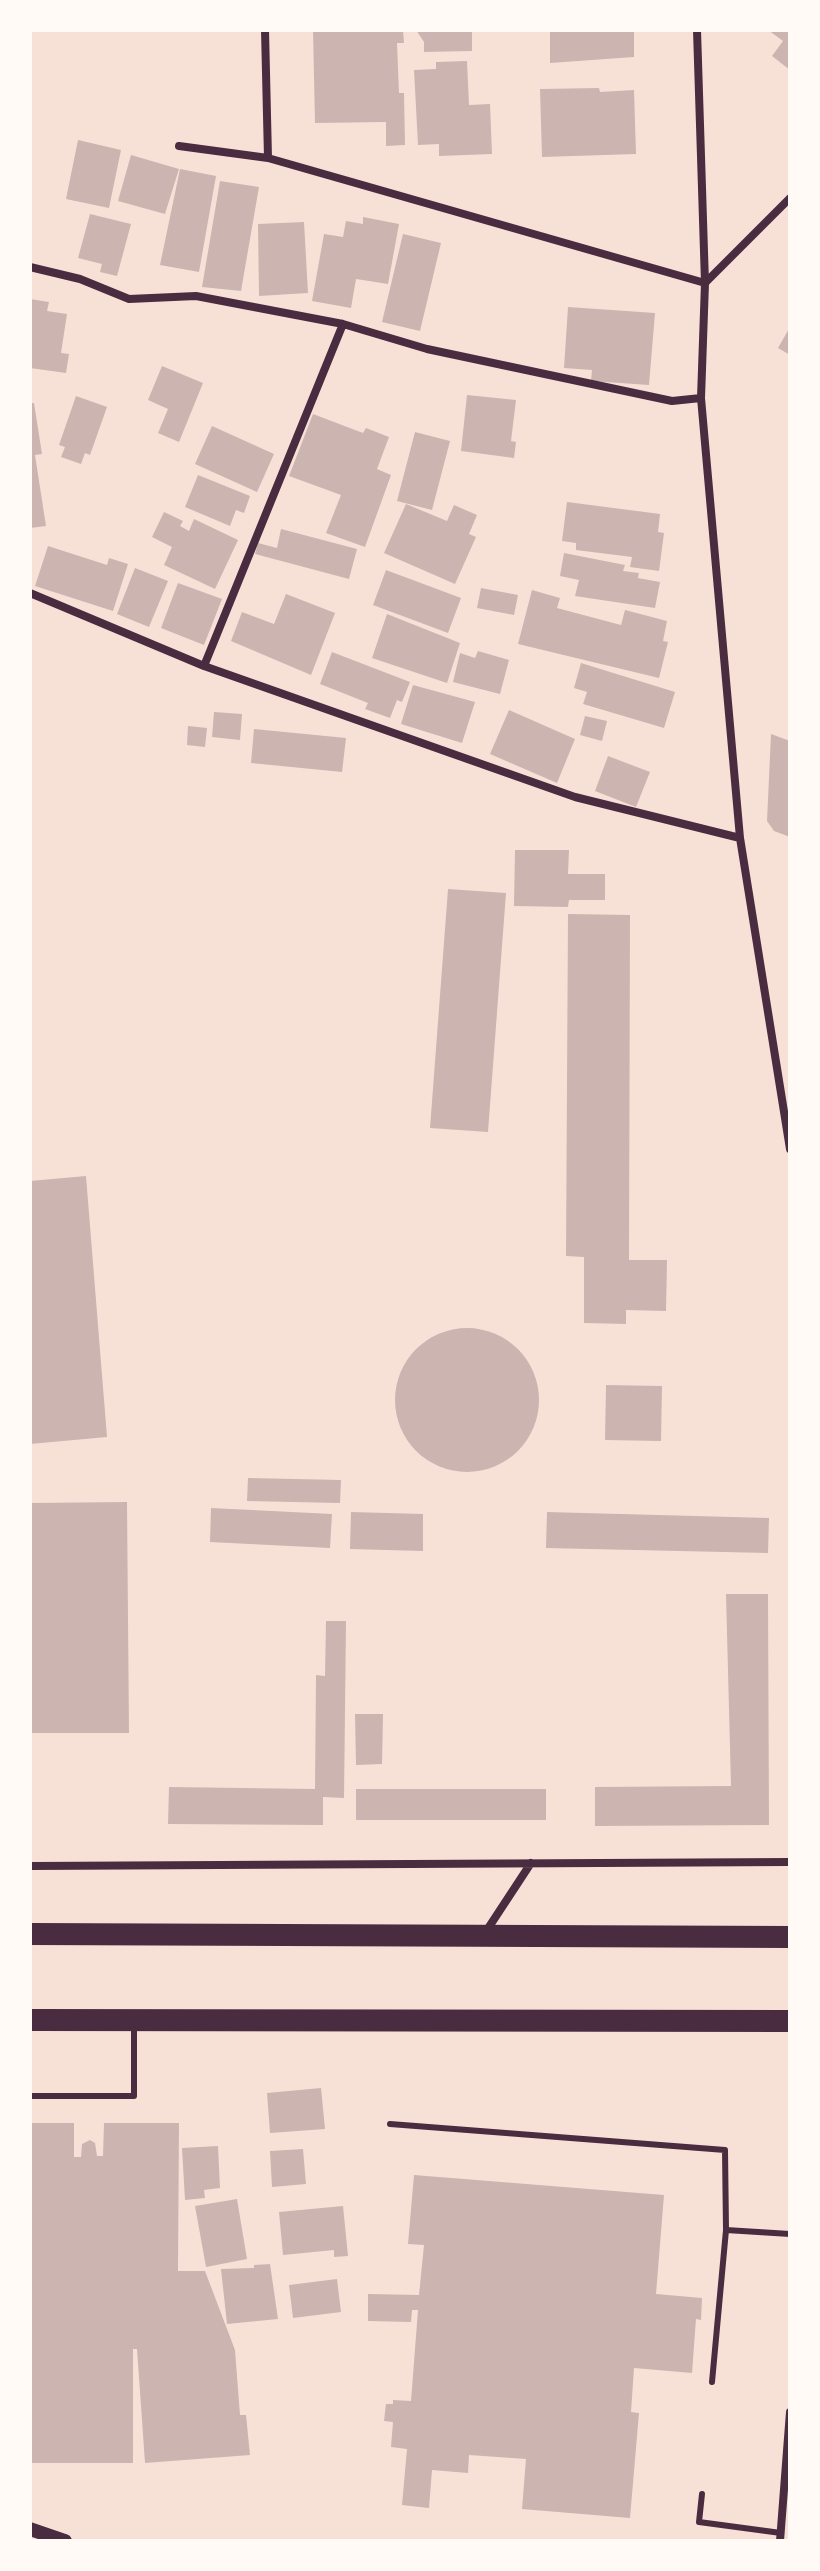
<!DOCTYPE html>
<html>
<head>
<meta charset="utf-8">
<style>
	body { margin:0 }
	#map { position:relative; width:820px; height:2571px; overflow:hidden; background:#f7e1d7; font-family:Overpass,sans-serif }
	canvas { display:block }
	.frame { position:absolute; inset:0; border:32px solid #fffaf5; pointer-events:none }
</style>
</head>
<body>
<div id="map">
<canvas width="820" height="2571"></canvas>
<div class="frame"></div>
</div>
<script>
const g = document.querySelector('canvas').getContext('2d');
g.lineJoin = 'round';
function paint(path, color) { g.fillStyle = color; g.fill(path, 'evenodd'); }
const poly = rows => new Path2D(rows.map(r => 'M' + r).join(''));
function strokePath(path, color, width, dash) { g.strokeStyle = color; g.lineWidth = width; g.lineCap = dash ? 'butt' : 'round'; g.setLineDash(dash || []); g.stroke(path); }
const building = poly([
	[313,30,403,30,404,43,397,43,399,93,404,93,405,145,386,146,386,122,315,123],
	[416,30,472,30,472,51,424,52,424,42],
	[550,30,634,30,634,57,550,63],
	[768,30,790,30,790,70,772,56,783,41],
	[467,61,469,105,490,104,492,154,439,156,439,144,418,145,414,70,436,69,436,62],
	[599,88,600,92,634,90,636,154,542,157,540,89],
	[78,140,121,150,109,208,66,199],
	[131,155,179,169,165,214,118,201],
	[180,169,216,176,199,272,160,265],
	[220,181,259,187,241,291,202,287],
	[90,214,131,224,117,276,100,272,102,264,78,258],
	[363,217,399,224,388,284,356,279,351,308,312,301,324,234,343,237,346,221,363,224],
	[304,222,308,293,259,296,258,224],
	[403,234,441,243,420,331,382,322],
	[30,299,49,302,47,311,67,314,61,353,69,354,66,373,30,368],
	[568,307,655,313,649,385,591,381,592,370,564,368],
	[790,327,790,355,778,348],
	[162,366,203,383,179,442,158,433,168,409,148,400],
	[467,395,516,400,511,441,516,442,514,458,461,451],
	[76,396,107,407,90,455,85,453,81,464,61,457,65,447,59,445],
	[30,403,34,403,42,454,35,455,46,526,30,528],
	[313,414,363,433,366,428,389,437,377,469,391,475,365,547,326,533,341,495,289,476],
	[212,426,274,454,257,492,195,464],
	[415,432,450,441,432,510,397,501],
	[198,475,250,496,244,513,236,510,230,526,185,507],
	[567,502,660,514,658,532,664,533,659,571,630,567,632,557,576,550,576,543,562,541],
	[406,504,447,521,454,505,477,515,469,534,476,537,455,584,384,553],
	[164,512,183,521,180,526,189,531,194,519,238,540,215,589,164,565,172,547,152,537],
	[281,529,357,549,349,579,255,554,258,543,277,548],
	[48,546,107,565,109,558,128,564,113,611,35,586],
	[564,553,625,565,623,571,639,573,638,578,660,582,655,608,575,596,579,580,560,576],
	[135,568,168,581,149,627,117,614],
	[386,570,461,598,448,633,373,605],
	[178,583,222,599,204,645,161,628],
	[481,588,518,595,514,615,477,608],
	[532,590,560,598,557,608,621,625,625,610,667,621,663,641,668,642,659,678,518,644],
	[286,594,335,613,311,675,231,641,242,612,274,624],
	[387,614,460,643,447,683,372,658],
	[478,651,509,660,500,694,453,682,460,653,475,658],
	[332,652,410,682,402,702,397,700,390,718,365,709,368,703,320,684],
	[581,663,675,692,664,728,583,704,587,692,574,688],
	[413,685,475,702,462,743,401,724],
	[509,710,575,739,557,783,490,754],
	[214,712,242,714,240,740,212,737],
	[585,716,607,721,602,741,580,735],
	[188,726,207,728,205,747,187,745],
	[254,729,346,738,342,772,251,763],
	[771,734,790,741,790,837,774,831,767,821],
	[608,756,650,772,636,807,595,791],
	[515,850,569,850,568,874,605,874,605,900,569,900,568,907,514,906],
	[448,889,506,893,488,1132,430,1128],
	[568,914,630,915,629,1260,667,1260,666,1311,626,1310,626,1324,584,1323,584,1257,566,1256],
	[86,1176,107,1437,30,1444,30,1181],
	'395 1400a72 72 0 1 1 144 0a72 72 0 1 1-144 0Z',
	[606,1385,662,1386,661,1441,605,1440],
	[248,1478,341,1480,340,1503,247,1501],
	[127,1502,129,1733,30,1733,30,1503],
	[211,1508,332,1514,330,1548,210,1542],
	[351,1512,423,1514,423,1551,350,1549],
	[547,1512,769,1518,768,1553,546,1548],
	[726,1594,768,1594,769,1825,595,1826,595,1787,731,1786],
	[326,1621,346,1621,344,1798,323,1797,323,1825,168,1824,169,1787,315,1789,316,1675,325,1676],
	[355,1714,383,1714,382,1764,356,1765],
	[356,1789,546,1789,546,1820,356,1820],
	[321,2088,325,2129,270,2133,267,2093],
	[30,2123,74,2123,74,2157,81,2157,82,2144,90,2140,95,2143,97,2156,103,2156,104,2123,179,2123,178,2271,205,2271,235,2350,240,2415,246,2415,250,2455,145,2463,137,2349,133,2349,133,2463,30,2463],
	[218,2146,220,2188,204,2190,205,2198,185,2200,182,2148],
	[303,2149,306,2184,272,2187,270,2151],
	[414,2175,664,2195,656,2294,702,2298,701,2320,696,2319,692,2373,634,2368,631,2412,639,2413,630,2518,522,2509,526,2459,469,2455,468,2473,432,2470,429,2508,402,2505,407,2449,391,2447,393,2422,384,2421,386,2404,393,2404,393,2400,411,2401,418,2310,412,2310,411,2322,368,2321,368,2294,419,2295,424,2245,408,2244],
	[237,2199,247,2259,206,2267,195,2206],
	[343,2206,348,2256,334,2257,334,2250,283,2255,279,2212],
	[270,2264,278,2319,227,2324,221,2269,254,2268,254,2265],
	[337,2279,341,2312,293,2318,289,2285]
]);
const service = poly([
	[30,2096,134,2096,134,2023],
	[390,2124,725,2150,726,2230],
	[712,2382,726,2230,790,2234],
	[702,2494,699,2522,781,2533]
]);
const minor = poly([
	[265,30,268,158],
	[697,30,705,283,701,398,740,838,790,1149],
	[179,146,268,158,705,283,790,198],
	[30,267,80,279,129,299,196,296,343,324,427,349,672,401,701,398],
	[30,593,204,666,575,797,740,838],
	[204,666,343,324],
	[30,1866,790,1862],
	[485,1933,531,1863],
	[780,2541,790,2412]
]);
const tertiary = poly([
	[30,2529,65,2541]
]);
const trunk = poly([
	[30,1934,790,1937],
	[30,2020,790,2021]
]);
paint(building, '#ccb4b1');
strokePath(service, '#4a2c40', 6);
strokePath(minor, '#4a2c40', 8);
strokePath(tertiary, '#4a2c40', 14);
strokePath(trunk, '#4a2c40', 22);
</script>
</body>
</html>
